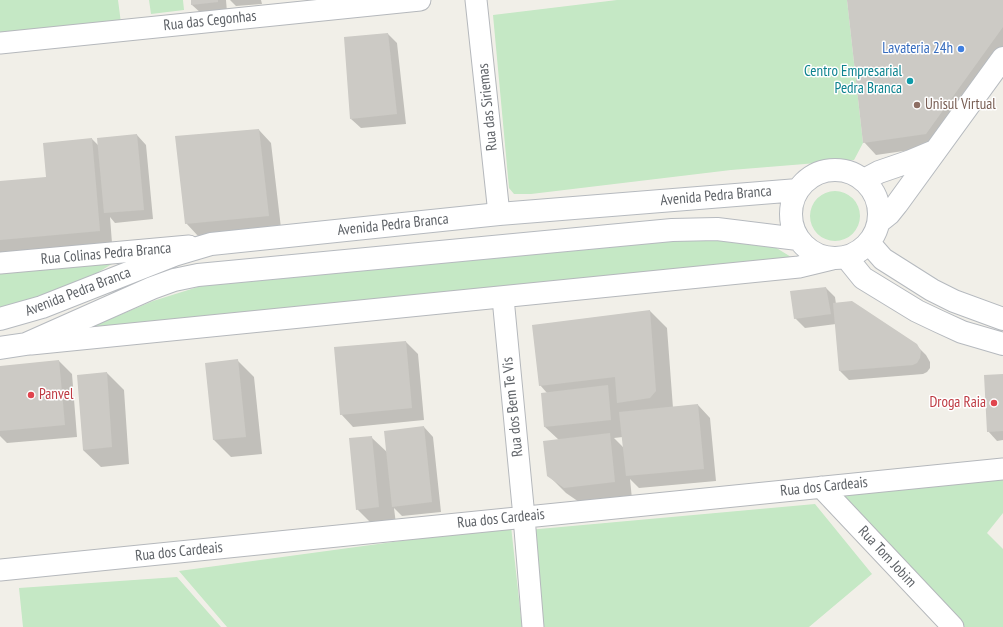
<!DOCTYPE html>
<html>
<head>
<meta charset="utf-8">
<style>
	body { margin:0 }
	canvas { display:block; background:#f1efe8 }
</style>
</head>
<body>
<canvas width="1003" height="627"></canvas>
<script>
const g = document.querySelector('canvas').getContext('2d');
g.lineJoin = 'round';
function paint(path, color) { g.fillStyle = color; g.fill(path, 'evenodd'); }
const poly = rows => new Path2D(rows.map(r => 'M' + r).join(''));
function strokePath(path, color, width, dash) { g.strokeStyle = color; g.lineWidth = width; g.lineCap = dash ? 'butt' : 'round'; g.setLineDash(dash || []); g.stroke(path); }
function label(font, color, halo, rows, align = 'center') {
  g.font = font + ' "PT Sans Narrow",sans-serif'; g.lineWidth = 3; g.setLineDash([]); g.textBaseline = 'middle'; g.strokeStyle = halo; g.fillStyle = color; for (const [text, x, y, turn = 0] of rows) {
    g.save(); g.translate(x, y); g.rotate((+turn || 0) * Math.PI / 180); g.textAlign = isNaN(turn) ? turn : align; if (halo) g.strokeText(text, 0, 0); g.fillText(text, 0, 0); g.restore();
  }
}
const green = poly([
	[0,0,118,0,121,23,0,32],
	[149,0,183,0,184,10,151,14],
	[617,0,847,0,863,143,854,160,731,170,531,194,514,194,509,188,493,15],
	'810 216a25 25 0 1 1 50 0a25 25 0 1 1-50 0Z',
	[710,237,765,241,796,260,91,327,153,301,201,286],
	[120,259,84,281,0,311,0,269],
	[1003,476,1003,513,987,533,1003,549,1003,627,964,627,838,493],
	[815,504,872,574,809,627,535,627,528,530],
	[511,526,522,627,227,627,179,571],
	[177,577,221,627,23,627,19,588]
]);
const shadow = poly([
	[192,0,226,0,227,12,202,14,192,5],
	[230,0,261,0,262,4,236,6],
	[848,0,1003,0,1003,56,938,146,876,155,864,142],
	[388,34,397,43,406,124,361,128,351,119],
	[259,130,271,143,281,228,198,236,186,223],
	[137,135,146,145,153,219,115,223,110,217,112,243,0,254,0,182,47,178,92,139,99,146],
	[826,288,835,297,836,304,916,345,926,355,930,362,930,368,927,372,923,374,849,380,840,371,836,324,805,328,795,318],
	[650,311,667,328,673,408,698,405,710,418,716,481,639,488,630,479,632,499,582,504,566,493,548,475,559,440,545,427,547,393,540,385],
	[623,437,624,448,614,438],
	[406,342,418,354,424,420,353,427,341,414],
	[237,360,254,377,262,454,231,457,214,440,206,364],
	[59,361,72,374,77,437,7,443,0,436,0,367],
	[107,373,124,390,129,464,101,467,83,450],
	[1003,375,1003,440,997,441,988,431],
	[424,427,433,437,441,512,402,516,394,508,396,524,374,526,357,509,371,437,388,453]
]);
const building = poly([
	[191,0,218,0,218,2,191,5],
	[847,0,1003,0,1003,27,926,134,863,143],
	[388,33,397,114,350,119,344,37],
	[259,129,269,216,185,224,175,136],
	[137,134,144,210,104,213,97,138],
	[92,138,100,231,0,240,0,181,46,177,43,143],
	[826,287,831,314,794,319,790,291],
	[852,301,917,344,921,351,920,358,917,363,913,365,839,371,833,303],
	[650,310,656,391,650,398,617,403,615,377,539,386,532,325],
	[406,341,412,408,340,415,334,347],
	[238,359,246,437,213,440,205,363],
	[59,360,65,425,0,431,0,366],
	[107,372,112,447,83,450,77,375],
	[1003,374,1003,431,987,432,984,375],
	[608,385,611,420,544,427,541,393],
	[698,404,704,469,626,476,619,412],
	[424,426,432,502,392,507,384,431],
	[610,433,615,482,564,488,547,476,543,441],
	[372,436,379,507,356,510,349,438]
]);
const street = poly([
	[476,0,499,214],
	[0,43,420,0],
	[0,263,189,246],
	[503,298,524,517,533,627],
	[31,344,799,267,832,259],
	[821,487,953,627],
	[0,570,1003,469]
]);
const secondary = poly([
	'791 214a44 44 0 1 1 88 0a44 44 0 1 1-88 0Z',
	[864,180,879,172,911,161,935,151],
	[879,222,889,214,897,204,1003,58],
	[869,243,883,259,932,290,954,301,1003,319],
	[846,257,863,278,917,311,938,321,962,332,1003,344],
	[0,319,42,307,174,255,211,244,499,214,798,190],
	[0,348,26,344,152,288,174,280,198,275,672,230,717,229,798,239]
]);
const markers = [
	[961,49,4,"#3f7fe0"],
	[910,81,4,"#0f9aa8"],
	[917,105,4,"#8d6e63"],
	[31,395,4,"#e0444e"],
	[994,403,4,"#e0444e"]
];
const streetNames = [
	["Rua das Cegonhas",210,21,-6],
	["Rua das Siriemas",488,107,-96],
	["Avenida Pedra Branca",716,196,-5],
	["Avenida Pedra Branca",393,225,-6],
	["Rua Colinas Pedra Branca",106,254,-5],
	["Avenida Pedra Branca",78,292,-21],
	["Rua dos Bem Te Vis",513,407,-96],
	["Rua dos Cardeais",824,487,-6],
	["Rua dos Cardeais",501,519,-6],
	["Rua dos Cardeais",179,552,-6],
	["Rua Tom Jobim",887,557,47]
];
const shopNames = [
	["Lavateria 24h",953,49]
];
const cultureNames = [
	["Centro Empresarial",902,72],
	["Pedra Branca",902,89]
];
const educationNames = [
	["Unisul Virtual",925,105]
];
const healthNames = [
	["Panvel",39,395],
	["Droga Raia",986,403,"right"]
];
paint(green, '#c5e8c5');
paint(shadow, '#0003');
paint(building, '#cccac5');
strokePath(street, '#b5b8bc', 23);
strokePath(secondary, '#b6babf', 24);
strokePath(street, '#fff', 21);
strokePath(secondary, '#fff', 22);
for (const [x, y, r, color] of markers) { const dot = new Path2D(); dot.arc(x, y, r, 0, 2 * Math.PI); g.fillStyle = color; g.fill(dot); strokePath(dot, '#fff', 1.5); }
label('15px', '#5f6368', '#fff', streetNames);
label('15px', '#366cbe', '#fff', shopNames, 'right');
label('15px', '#0d838f', '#fff', cultureNames, 'right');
label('15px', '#785e54', '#fff', educationNames, 'left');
label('15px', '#be3a42', '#fff', healthNames, 'left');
</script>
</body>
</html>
